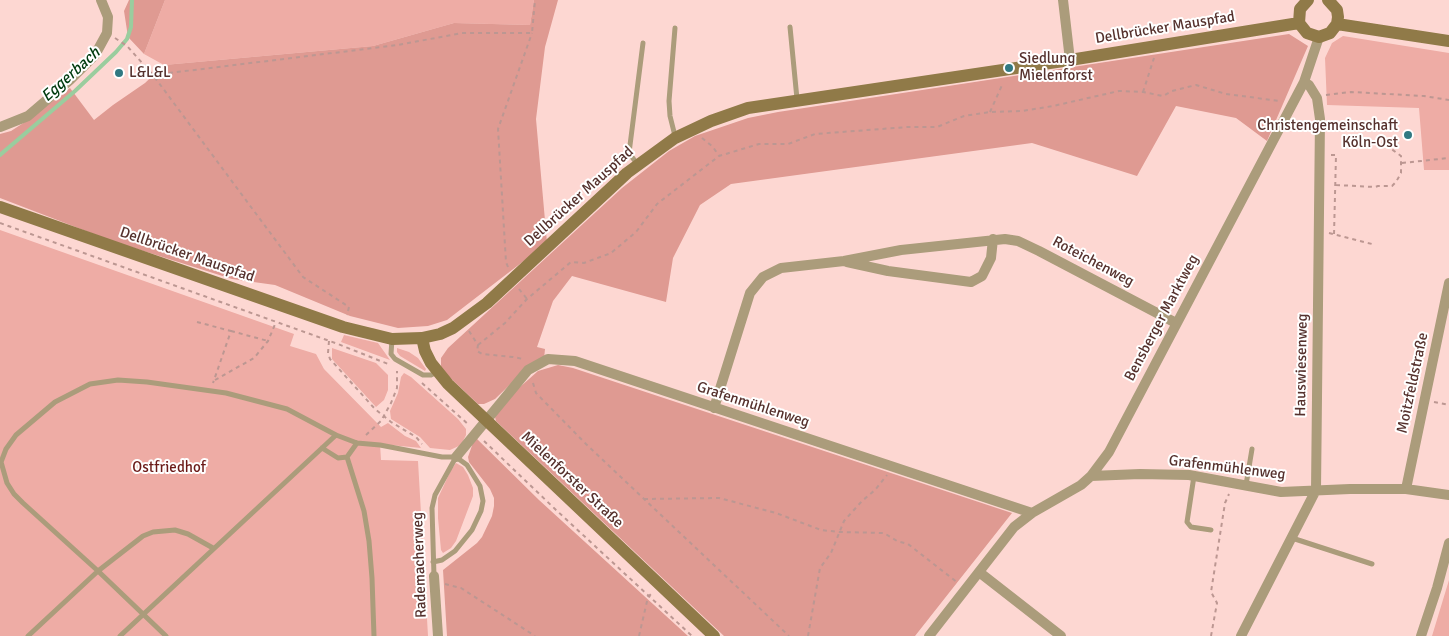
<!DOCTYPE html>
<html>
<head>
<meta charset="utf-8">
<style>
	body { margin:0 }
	canvas { display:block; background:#fdd7d2 }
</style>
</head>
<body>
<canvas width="1449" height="636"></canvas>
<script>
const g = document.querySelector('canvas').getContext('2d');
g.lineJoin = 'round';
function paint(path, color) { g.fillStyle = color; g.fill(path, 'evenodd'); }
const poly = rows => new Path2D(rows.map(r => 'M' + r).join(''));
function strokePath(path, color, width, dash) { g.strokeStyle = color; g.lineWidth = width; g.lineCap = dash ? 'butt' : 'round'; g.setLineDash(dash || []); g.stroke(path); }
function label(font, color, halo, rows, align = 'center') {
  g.font = font + ' Signika,sans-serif'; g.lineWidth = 4; g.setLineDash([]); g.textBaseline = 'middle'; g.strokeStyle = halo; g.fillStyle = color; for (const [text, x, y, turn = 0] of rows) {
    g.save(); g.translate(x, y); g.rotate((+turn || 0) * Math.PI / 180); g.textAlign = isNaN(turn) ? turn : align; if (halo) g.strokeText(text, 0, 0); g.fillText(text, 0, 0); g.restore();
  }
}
const green = poly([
	[165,0,534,0,530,25,454,23,373,46,164,65,144,54],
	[1343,36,1449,53,1449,170,1424,170,1419,108,1327,105,1325,58,1332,43],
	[0,230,294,334,290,346,316,354,324,369,381,427,388,423,405,436,416,441,421,448,380,444,381,460,418,461,428,636,0,636],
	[344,335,378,343,390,360,341,342],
	[332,348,376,363,388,375,388,390,384,400,376,407,332,359],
	[397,348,409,352,418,358,426,369,425,371,400,356,397,352],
	[404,373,411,377,458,419,466,429,466,435,461,445,450,450,430,448,420,437,391,419,390,411,398,393,401,377],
	[456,463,463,467,468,475,473,488,473,496,456,541,451,548,443,553,441,550,438,518,438,498,451,470],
	[1449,580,1449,636,1432,636]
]);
const forest = poly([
	[129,0,165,0,144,54,128,37,124,11],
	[534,0,558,0,545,47,536,119,547,243,447,320,428,326,398,328,350,316,275,285,232,279,112,241,0,198,0,134,11,131,28,120,70,88,94,120,113,105,145,83,164,65,373,46,454,23,530,25],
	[1289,34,1308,46,1267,141,1236,118,1176,106,1137,176,1032,143,731,184,700,205,673,258,666,302,572,276,553,301,537,347,545,349,544,359,524,371,495,399,484,404,478,404,441,369,441,358,448,348,622,188,669,151,695,136,748,118,778,112],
	[558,365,573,368,1012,513,915,636,724,636,496,421,495,417,511,395,538,371],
	[475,437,539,500,688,636,447,636,443,570,477,543,482,537,492,516,494,506,494,498,490,489,469,462,468,457]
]);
const stream = poly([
	[0,155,75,91,116,52,127,39,131,27,132,0]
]);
const path = poly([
	[115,38,127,46,153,75,303,277,349,307,347,315],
	[153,75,398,45,462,33,532,33,535,0],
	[1143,92,1154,58],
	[1326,95,1351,92,1424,96,1449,100],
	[990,112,1003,83],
	[702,138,713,147,719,156],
	[1331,155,1336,155,1334,235],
	[1402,163,1449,158],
	[1336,185,1375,187,1378,186,1392,186,1396,182,1401,173,1401,156,1382,142],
	[0,223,338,344,388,364],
	[1329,233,1372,244],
	[508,267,506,262,498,129,532,33],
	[519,289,527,299],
	[197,322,231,331,213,383],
	[231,331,268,341],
	[469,331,478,345,477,351,482,354,513,357,523,359],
	[329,341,328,353,330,359,375,409,391,422,416,437,422,444],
	[478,345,505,323,527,299,571,262,584,263,611,253,636,232,657,204,719,156,759,144,788,144,815,134,908,127,937,127,964,116,990,112,1022,111,1053,106,1119,91,1143,92,1163,96,1172,91,1196,85,1226,94,1280,101],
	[215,380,254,358,268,341,276,322],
	[422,383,469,425],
	[533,383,536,393,586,444,789,636],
	[1434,402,1449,405],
	[366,435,381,421,391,403,397,388,397,371],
	[484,441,555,509,692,636],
	[644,499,719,498,776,513,821,530,839,532,884,533,897,541,908,544,958,583],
	[445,584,461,588,535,636],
	[639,636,648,597,651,594],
	[808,636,820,568,831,553,844,521,862,501,875,490,887,475],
	[1211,636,1217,603,1211,592,1225,503,1229,494]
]);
const lane = poly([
	[790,27,797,99],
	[675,136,670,116,669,101,675,28],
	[638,165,629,153,643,43],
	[392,339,391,354,395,359,423,375,431,375,437,372],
	[357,443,347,457,364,511,369,541,372,578,374,636],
	[322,448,338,458,347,457],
	[1194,476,1187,522,1191,527,1211,530],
	[1246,485,1252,449],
	[1292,538,1372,564],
	[434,576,432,508,435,495,456,457],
	[28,636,98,571,143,536,153,532,175,530,188,534,213,548],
	[120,636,336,435],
	[166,636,98,571,23,503,14,494,7,483,1,462,6,449,16,435,55,402,90,384,118,380,147,382,226,393,287,409,336,435,357,443,380,445,442,457,456,457,467,465,480,486,483,501,481,511,472,530,455,551,442,560,433,562]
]);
const street = poly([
	[1063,0,1070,60],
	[0,127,28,116,70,80,95,55,107,33,108,17,101,0],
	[847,262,888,271,971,282,982,276,991,258,993,239],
	[714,408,750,293,763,277,781,268,844,261,901,250,1005,239,1018,241,1039,251,1176,323],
	[456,457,528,370,548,359,575,361,1032,513],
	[1091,476,1140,474,1189,475,1281,492,1350,489,1406,489,1449,495],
	[1406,489,1449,283],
	[979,572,1061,636],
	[434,576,438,636],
	[929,636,1014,527,1032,513,1081,485,1091,476,1109,452,1304,82,1319,37],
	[1241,636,1316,490,1320,119,1317,98,1309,85,1304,82],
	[1421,636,1437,588,1449,543]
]);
const secondary = poly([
	[1308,0,1300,9,1299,23,1307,33,1319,37,1330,33,1337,24,1338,17,1337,10,1328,0],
	[1337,24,1449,41],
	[0,207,343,327,392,339,422,338,440,334,453,328,487,303,627,173,675,138,711,121,748,108,1070,60,1299,23],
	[422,338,425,351,431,363,448,384,714,636]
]);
const markers = [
	[1009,68,5,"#317982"],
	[119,73,5,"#317982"],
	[1408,135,5,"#317982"]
];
const streetNames = [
	["Dellbrücker Mauspfad",1165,28,-9],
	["Dellbrücker Mauspfad",579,197,-42],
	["Dellbrücker Mauspfad",187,255,19],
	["Roteichenweg",1093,262,28],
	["Bensberger Marktweg",1162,318,-62],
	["Hauswiesenweg",1302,365,-89],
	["Moitzfeldstraße",1413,383,-78],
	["Grafenmühlenweg",753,405,18],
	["Grafenmühlenweg",1227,468,7],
	["Mielenforster Straße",572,480,43],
	["Rademacherweg",420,565,-92]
];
const poiNames = [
	["Siedlung",1019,59],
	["Mielenforst",1019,76],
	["L&L&L",129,73],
	["Christengemeinschaft",1398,126,"right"],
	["Köln-Ost",1398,143,"right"]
];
const parkNames = [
	["Ostfriedhof",169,468]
];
const waterNames = [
	["Eggerbach",71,75,-42]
];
paint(green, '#eeaca5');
paint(forest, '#df9a92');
strokePath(stream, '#9acd9e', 4);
strokePath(path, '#bc9792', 2, [4, 4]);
strokePath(lane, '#ab9c7b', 5);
strokePath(street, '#ab9c7b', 10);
strokePath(secondary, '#907a48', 12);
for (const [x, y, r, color] of markers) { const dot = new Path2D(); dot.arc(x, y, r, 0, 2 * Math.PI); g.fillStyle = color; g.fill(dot); strokePath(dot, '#fff', 2); }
label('15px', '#55312d', '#fff', streetNames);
label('15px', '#55312d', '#fff', poiNames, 'left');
label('15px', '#6b1a18', '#fff', parkNames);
label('italic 16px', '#003b0f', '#fff', waterNames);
</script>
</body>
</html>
